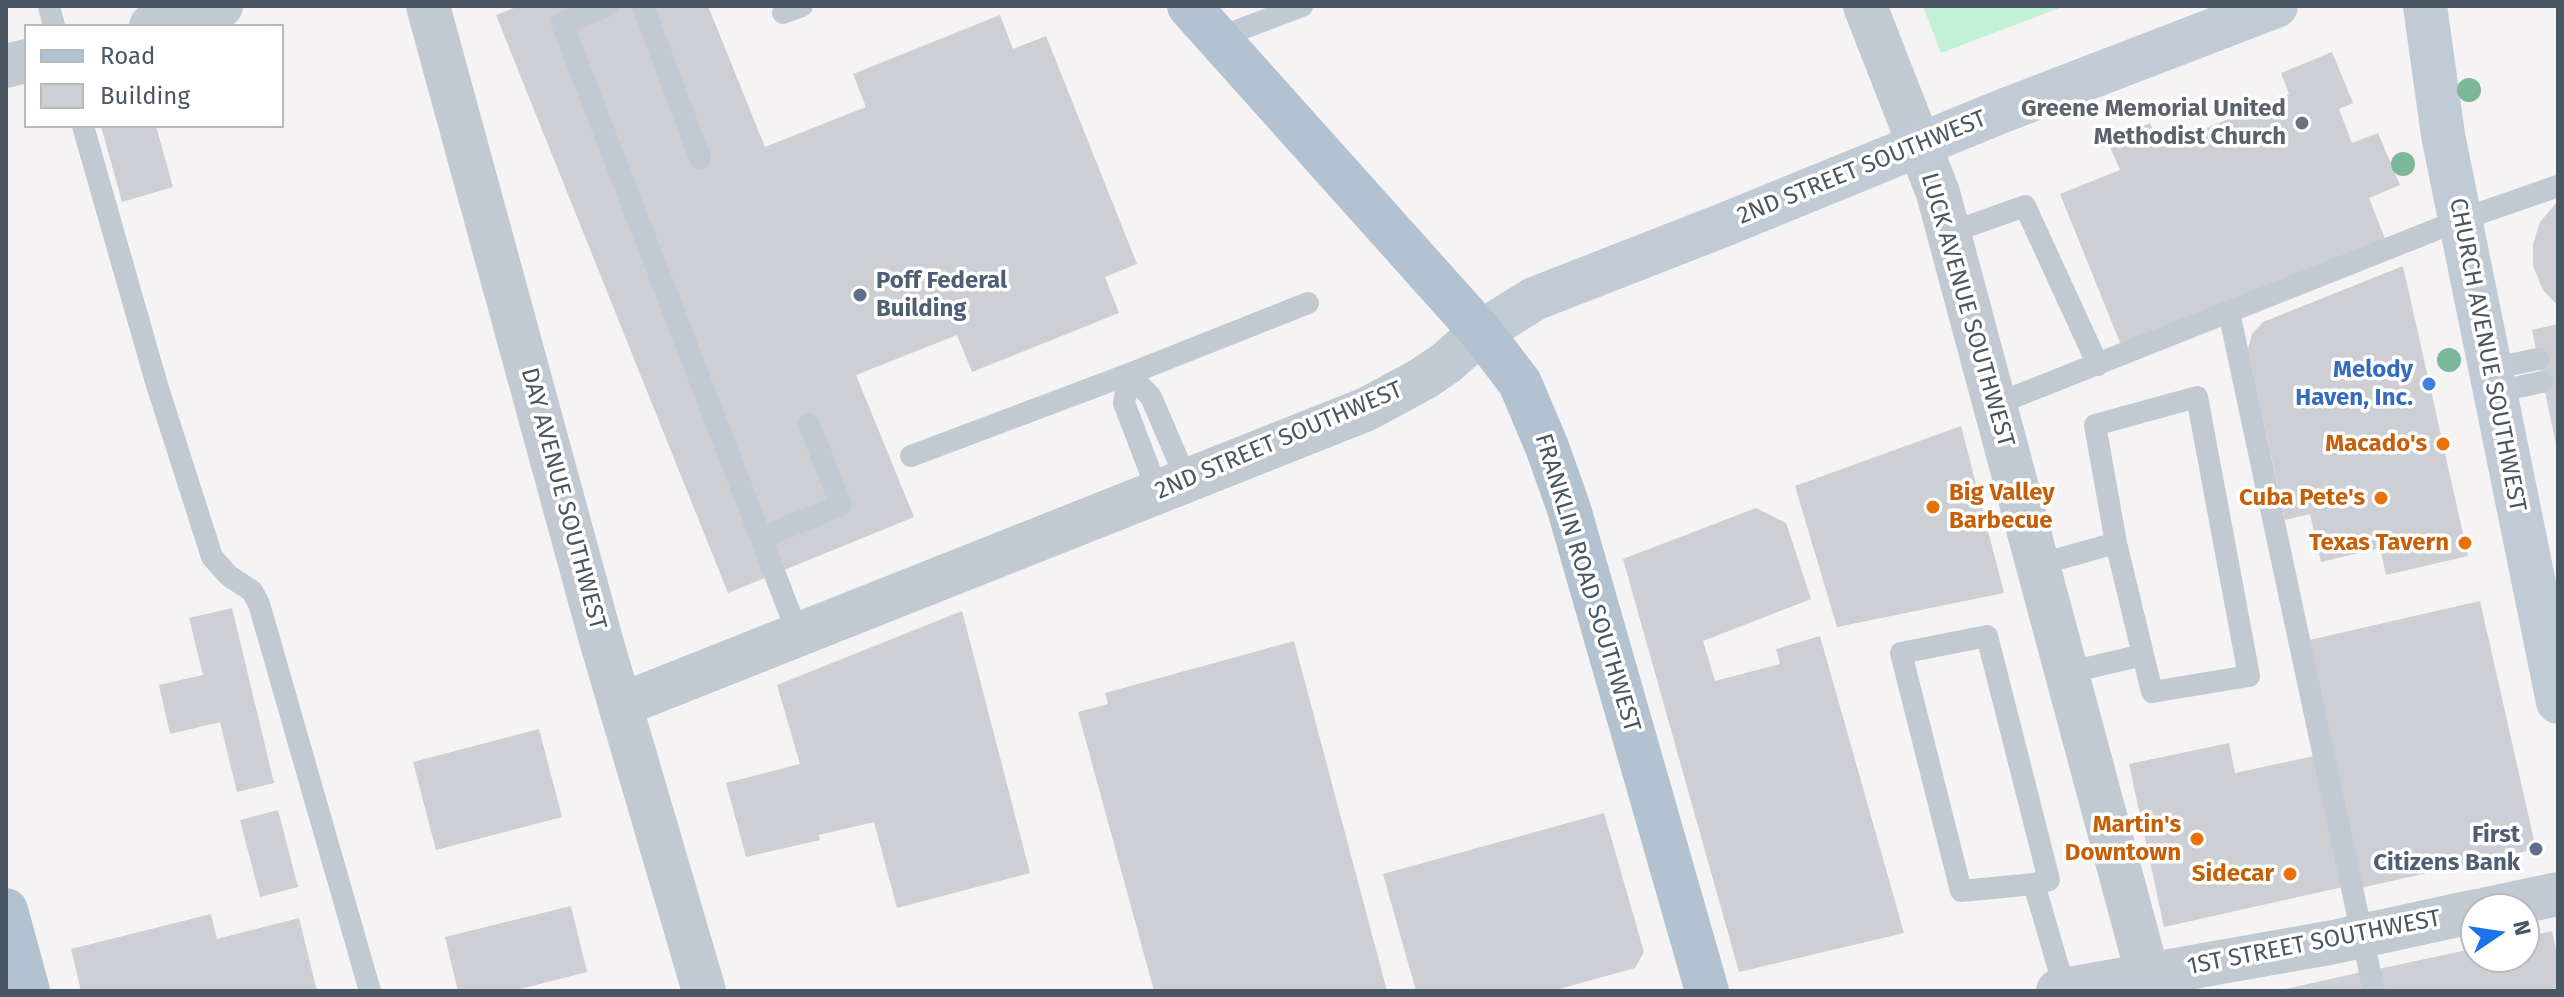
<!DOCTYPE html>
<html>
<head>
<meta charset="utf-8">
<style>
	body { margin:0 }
	#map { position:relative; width:2564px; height:997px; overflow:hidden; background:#f5f3f3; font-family:"Fira Sans",sans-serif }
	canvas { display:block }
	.frame { position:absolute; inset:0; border:8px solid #4a5661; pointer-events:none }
	.legend { position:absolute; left:24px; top:24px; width:260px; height:104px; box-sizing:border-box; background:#fff; border:2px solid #b7bbc0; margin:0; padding:10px 14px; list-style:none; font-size:24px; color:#4a5661 }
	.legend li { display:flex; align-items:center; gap:16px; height:40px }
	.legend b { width:40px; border:2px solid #b7bbc0 }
	.north { position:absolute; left:2460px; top:893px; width:80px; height:80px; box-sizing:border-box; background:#fff; border:2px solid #b7bbc0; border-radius:50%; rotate:77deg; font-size:22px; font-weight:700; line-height:32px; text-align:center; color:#4a5661 }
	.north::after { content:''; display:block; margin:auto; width:28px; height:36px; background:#1a73e8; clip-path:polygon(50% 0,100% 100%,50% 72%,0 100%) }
</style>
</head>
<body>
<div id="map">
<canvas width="2564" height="997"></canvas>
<div class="frame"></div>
<ul class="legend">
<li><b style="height:10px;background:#b3c2d1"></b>Road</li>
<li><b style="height:22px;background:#cdcfd5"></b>Building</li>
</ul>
<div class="north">N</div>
</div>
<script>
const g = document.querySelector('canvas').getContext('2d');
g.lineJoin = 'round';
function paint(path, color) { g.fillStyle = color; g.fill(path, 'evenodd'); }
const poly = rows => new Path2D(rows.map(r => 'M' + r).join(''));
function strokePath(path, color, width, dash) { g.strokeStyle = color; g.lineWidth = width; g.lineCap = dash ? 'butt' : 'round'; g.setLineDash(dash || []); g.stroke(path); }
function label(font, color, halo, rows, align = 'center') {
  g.font = font + ' "Fira Sans",sans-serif'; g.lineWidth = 7; g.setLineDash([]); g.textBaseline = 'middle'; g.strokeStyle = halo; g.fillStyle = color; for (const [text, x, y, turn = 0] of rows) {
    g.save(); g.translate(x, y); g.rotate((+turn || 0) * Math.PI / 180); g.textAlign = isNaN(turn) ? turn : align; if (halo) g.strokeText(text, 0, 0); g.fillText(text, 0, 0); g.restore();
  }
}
const green = poly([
	[1923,6,2065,6,1941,53]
]);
const building = poly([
	[519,6,708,6,765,147,866,107,853,74,1000,15,1013,49,1046,36,1137,264,1105,277,1119,313,972,372,957,335,856,375,914,517,728,593,496,15],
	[2332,52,2353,103,2339,109,2352,143,2378,133,2400,185,2369,198,2387,244,2123,350,2060,194,2120,170,2107,140,2150,123,2161,147,2289,94,2281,73],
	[101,126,156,126,173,187,122,202],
	[2558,201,2558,306,2543,290,2533,266,2533,244,2540,222],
	[2403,266,2468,556,2386,575,2380,548,2321,562,2310,514,2285,520,2248,349,2252,334,2263,322],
	[2558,324,2558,449,2557,449,2532,330],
	[1961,426,2004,593,1837,627,1795,486],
	[1756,508,1786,523,1811,599,1703,641,1715,681,1780,664,1776,649,1820,636,1904,933,1739,972,1623,559],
	[2480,601,2536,849,2360,888,2305,641],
	[232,608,274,783,237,792,220,722,170,734,159,685,203,675,189,618],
	[962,611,1030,873,897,908,874,822,819,835,820,840,746,857,726,783,800,764,777,685],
	[1294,641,1387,991,1154,991,1078,712,1108,704,1105,693],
	[539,729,562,817,436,850,413,762],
	[2229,743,2235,773,2314,756,2343,887,2164,927,2129,764],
	[278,810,298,887,260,897,240,820],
	[1604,813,1644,952,1635,968,1552,991,1416,991,1383,874],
	[571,906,587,972,512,991,458,991,445,937],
	[211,914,217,939,299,918,317,991,81,991,71,949],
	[2552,931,2558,960,2558,991,2379,991,2374,970,2476,948,2476,957,2524,957,2524,938],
	[2362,972,2366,991,2281,991,2281,990]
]);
const lane = poly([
	[49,6,54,26],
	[608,6,562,23,761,538],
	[643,6,700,158],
	[783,13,802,6],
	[1218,38,1302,6],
	[83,126,157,385,212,557,229,576,252,591,259,604,370,991],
	[1949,233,2025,206,2098,365],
	[2229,312,2374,991],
	[2490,369,2538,359],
	[2495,392,2542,382],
	[1994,405,2460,220,2558,186],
	[911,456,1129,374,1308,303],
	[1158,492,1124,403,1129,374,1151,397,1187,481],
	[2037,565,2116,543,2095,425,2197,397,2249,676,2152,692,2116,543],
	[798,634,761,538,841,505,809,424],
	[2066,673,2143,655],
	[2034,884,1961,891,1901,653,1987,636,2049,880,2034,884,2065,990]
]);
const street = poly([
	[428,6,601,640,704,991],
	[1865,6,1938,193,2152,991],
	[151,26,221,6],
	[6,66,26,61],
	[621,705,1367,409,1424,378,1446,363,1481,332],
	[2487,909,2558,894],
	[2058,991,2334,942,2476,911]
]);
const secondary = poly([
	[2425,6,2443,135,2558,702],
	[1481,332,1534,299,1726,224,2005,110,2276,6]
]);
const primary = poly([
	[1189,6,1481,332,1520,383,1547,447,1569,509,1707,991],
	[6,910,28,991]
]);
const trees = [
	[2469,90],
	[2403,164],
	[2449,360]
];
const markers = [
	[2302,123,8,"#6b7280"],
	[860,295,8,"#5c6f8a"],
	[2429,384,8,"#3f7fe0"],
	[2443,444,8,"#e8710a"],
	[2381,498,8,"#e8710a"],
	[1933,507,8,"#e8710a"],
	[2465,543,8,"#e8710a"],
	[2197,839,8,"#e8710a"],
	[2536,849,8,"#5c6f8a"],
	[2290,874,8,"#e8710a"]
];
const worshipNames = [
	["Greene Memorial United",2286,109],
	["Methodist Church",2286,137]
];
const streetNames = [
	["2ND STREET SOUTHWEST",1862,168,-22],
	["LUCK AVENUE SOUTHWEST",1967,310,74],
	["CHURCH AVENUE SOUTHWEST",2487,355,79],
	["2ND STREET SOUTHWEST",1279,441,-23],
	["DAY AVENUE SOUTHWEST",563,499,75],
	["FRANKLIN ROAD SOUTHWEST",1587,583,73],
	["1ST STREET SOUTHWEST",2314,943,-11]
];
const serviceNames = [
	["Poff Federal",876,281],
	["Building",876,309],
	["First",2520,835,"right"],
	["Citizens Bank",2520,863,"right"]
];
const shopNames = [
	["Melody",2413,370],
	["Haven, Inc.",2413,398]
];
const foodNames = [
	["Macado's",2427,444],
	["Big Valley",1949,493,"left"],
	["Barbecue",1949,521,"left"],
	["Cuba Pete's",2365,498],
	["Texas Tavern",2449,543],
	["Martin's",2181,825],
	["Downtown",2181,853],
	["Sidecar",2274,874]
];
paint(green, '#c3f1d5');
paint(building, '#cdcfd5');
strokePath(lane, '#c1cad2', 22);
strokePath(street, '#c1cad2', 44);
strokePath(secondary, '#c1cbd6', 44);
strokePath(primary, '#b3c2d1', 44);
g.fillStyle = '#7bb799';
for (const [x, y] of trees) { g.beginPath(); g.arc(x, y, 12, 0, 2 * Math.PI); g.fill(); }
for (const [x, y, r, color] of markers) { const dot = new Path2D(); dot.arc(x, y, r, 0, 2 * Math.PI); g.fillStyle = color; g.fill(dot); strokePath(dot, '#fff', 3); }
label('bold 24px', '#5b616d', '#fff', worshipNames, 'right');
label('24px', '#4a5661', '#fff', streetNames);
label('bold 24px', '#4e5e75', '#fff', serviceNames, 'left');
label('bold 24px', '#366cbe', '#fff', shopNames, 'right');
label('bold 24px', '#c56008', '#fff', foodNames, 'right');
</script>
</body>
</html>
